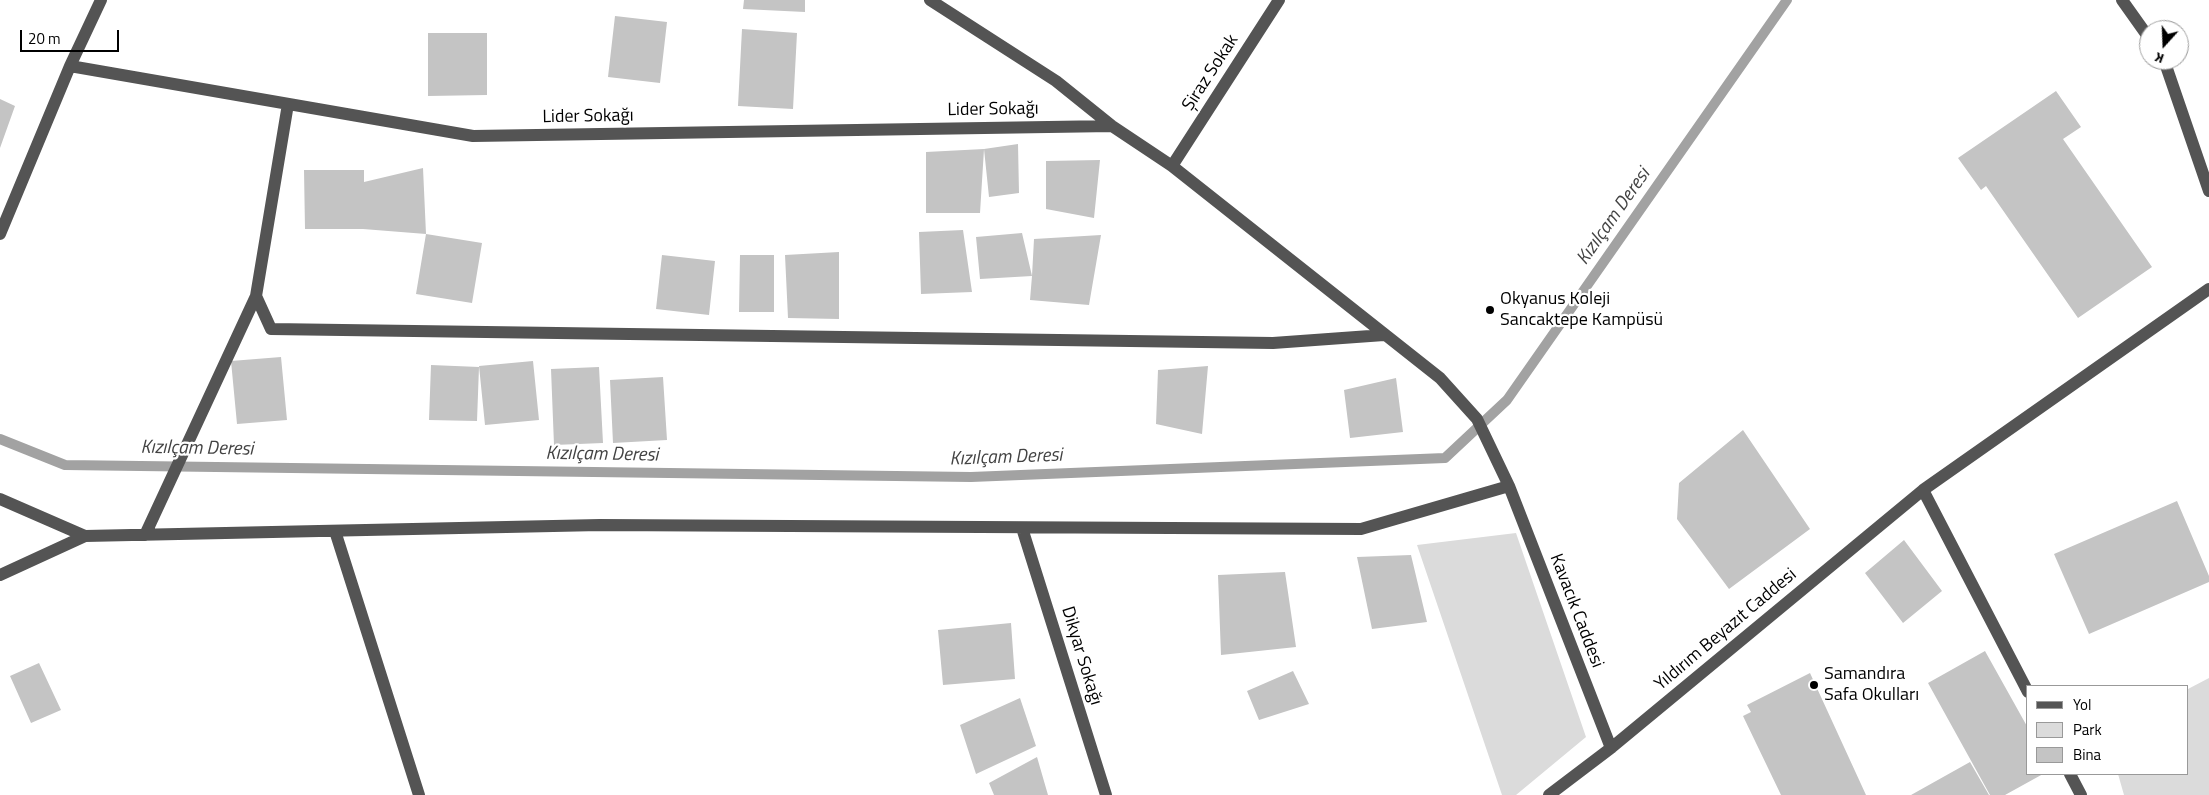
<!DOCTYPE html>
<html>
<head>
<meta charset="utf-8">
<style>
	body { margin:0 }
	#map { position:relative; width:2209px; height:795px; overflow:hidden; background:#fff; font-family:"Titillium Web",sans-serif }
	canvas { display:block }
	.legend { position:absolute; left:2026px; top:685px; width:162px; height:90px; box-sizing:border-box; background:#fff; border:1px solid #999; margin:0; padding:6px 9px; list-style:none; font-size:15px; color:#000 }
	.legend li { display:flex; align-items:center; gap:10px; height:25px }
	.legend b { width:25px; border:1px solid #999 }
	.north { position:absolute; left:2139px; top:20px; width:50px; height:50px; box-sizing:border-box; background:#fff; border:1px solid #999; border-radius:50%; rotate:200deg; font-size:14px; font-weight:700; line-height:20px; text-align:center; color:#000 }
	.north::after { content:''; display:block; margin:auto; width:18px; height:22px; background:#000; clip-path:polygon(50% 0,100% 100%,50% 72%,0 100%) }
	.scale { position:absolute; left:20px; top:30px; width:99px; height:22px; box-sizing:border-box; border:2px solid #000; border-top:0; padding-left:6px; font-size:15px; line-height:18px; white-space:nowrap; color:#000; -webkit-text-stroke:4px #fff; paint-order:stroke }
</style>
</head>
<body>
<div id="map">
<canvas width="2209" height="795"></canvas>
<ul class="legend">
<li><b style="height:6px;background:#545454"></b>Yol</li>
<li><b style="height:14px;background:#dbdbdb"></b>Park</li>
<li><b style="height:14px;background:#c4c4c4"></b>Bina</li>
</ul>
<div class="north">K</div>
<div class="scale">20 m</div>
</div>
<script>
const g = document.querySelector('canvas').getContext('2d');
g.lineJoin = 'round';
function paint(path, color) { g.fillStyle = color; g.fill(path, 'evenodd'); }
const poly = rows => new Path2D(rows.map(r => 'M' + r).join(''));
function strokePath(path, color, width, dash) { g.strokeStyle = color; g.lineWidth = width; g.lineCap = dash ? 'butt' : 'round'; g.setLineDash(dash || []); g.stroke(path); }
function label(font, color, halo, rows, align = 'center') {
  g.font = font + ' "Titillium Web",sans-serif'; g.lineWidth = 4.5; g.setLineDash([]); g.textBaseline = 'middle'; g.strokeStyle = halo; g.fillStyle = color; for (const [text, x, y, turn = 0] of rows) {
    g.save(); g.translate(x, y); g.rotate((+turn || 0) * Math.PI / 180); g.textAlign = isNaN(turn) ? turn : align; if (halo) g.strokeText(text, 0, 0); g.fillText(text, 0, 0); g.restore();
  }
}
const green = poly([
	[1516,533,1586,737,1516,795,1502,795,1417,545],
	[2209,678,2209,795,2124,795,2118,774,2188,774,2188,689]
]);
const stream = poly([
	[0,439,65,465,971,477,1445,458,1507,400,1787,0]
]);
const building = poly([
	[744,0,805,0,805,12,743,9],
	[615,16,667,22,660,83,608,77],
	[742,29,797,33,793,109,738,106],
	[428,33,487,33,487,95,428,96],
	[2056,91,2081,127,2063,139,2152,267,2078,318,1986,186,1981,190,1958,158],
	[0,99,15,106,0,148],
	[1018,144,1019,193,989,197,984,149],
	[984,149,980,213,926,213,926,152],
	[1100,160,1094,218,1046,209,1046,161],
	[423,168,426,234,363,229,305,229,304,170,364,170,364,190,364,182],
	[963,230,972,292,921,294,919,232],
	[1022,233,1032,276,1034,239,1101,235,1089,305,1030,300,1032,276,980,279,976,237],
	[426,234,482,243,472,303,416,294],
	[839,252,839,319,788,318,785,255],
	[662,255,715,261,709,315,656,309],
	[740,255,774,255,774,312,739,312],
	[281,357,287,420,237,424,231,361],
	[533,361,539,420,485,425,479,366],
	[431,365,479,367,477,421,429,420],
	[1208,366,1202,434,1156,424,1158,370],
	[599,367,603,443,554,445,551,369],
	[663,377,667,440,613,443,610,380],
	[1396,378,1403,432,1350,438,1344,390],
	[1743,430,1810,529,1729,589,1677,519,1679,483],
	[2177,501,2209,576,2209,582,2089,634,2054,554],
	[1904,540,1942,591,1903,623,1865,573],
	[1411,555,1427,622,1372,629,1357,557],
	[1285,572,1296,647,1221,655,1218,575],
	[1011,623,1015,679,943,685,938,630],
	[1985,651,2028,728,2028,774,2043,774,2005,795,1990,795,1928,683],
	[39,663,61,710,31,723,10,676],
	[1293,671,1309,704,1259,720,1247,691],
	[1810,673,1866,795,1781,795,1743,716,1751,712,1747,705],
	[1020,698,1036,746,976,774,960,725],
	[1037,757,1048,795,994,795,989,783],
	[1970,762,1989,795,1911,795]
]);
const minor = poly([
	[2122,0,2149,38],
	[2164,60,2209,191],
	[70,66,473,136,1112,126],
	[1172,166,1279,0],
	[0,234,70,66,101,0],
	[256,296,271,329,1273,343,1384,335],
	[1509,486,1611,748],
	[0,499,85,536,600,525,1361,529,1509,486,1477,419,1440,378,1172,166,1112,126,1056,81,930,0],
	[1022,528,1106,795],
	[335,531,419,795],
	[145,535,256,296,288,104],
	[0,575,85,536],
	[2028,692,1923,490,2209,289],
	[2070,774,2081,795],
	[1549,795,1611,748,1923,490]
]);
const markers = [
	[1490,310,5,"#000"],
	[1814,685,5,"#000"]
];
const streetNames = [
	["Şiraz Sokak",1211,73,-57],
	["Lider Sokağı",993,110,-1],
	["Lider Sokağı",588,117,-1],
	["Kavacık Caddesi",1576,611,69],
	["Yıldırım Beyazıt Caddesi",1726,630,-40],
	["Dikyar Sokağı",1081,656,73]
];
const poiNames = [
	["Okyanus Koleji",1500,300],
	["Sancaktepe Kampüsü",1500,321],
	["Samandıra",1824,675],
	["Safa Okulları",1824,696]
];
const waterNames = [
	["Kızılçam Deresi",1614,217,-55],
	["Kızılçam Deresi",197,449,1],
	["Kızılçam Deresi",602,455,1],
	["Kızılçam Deresi",1006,458,-2]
];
paint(green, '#dbdbdb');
strokePath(stream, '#a2a2a2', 10);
paint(building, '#c4c4c4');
strokePath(minor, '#545454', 12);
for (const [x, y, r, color] of markers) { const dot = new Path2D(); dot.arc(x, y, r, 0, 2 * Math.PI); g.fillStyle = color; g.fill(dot); strokePath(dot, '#fff', 2); }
label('18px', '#000', '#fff', streetNames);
label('18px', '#000', '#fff', poiNames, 'left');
label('italic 19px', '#434343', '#fff', waterNames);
</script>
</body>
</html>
